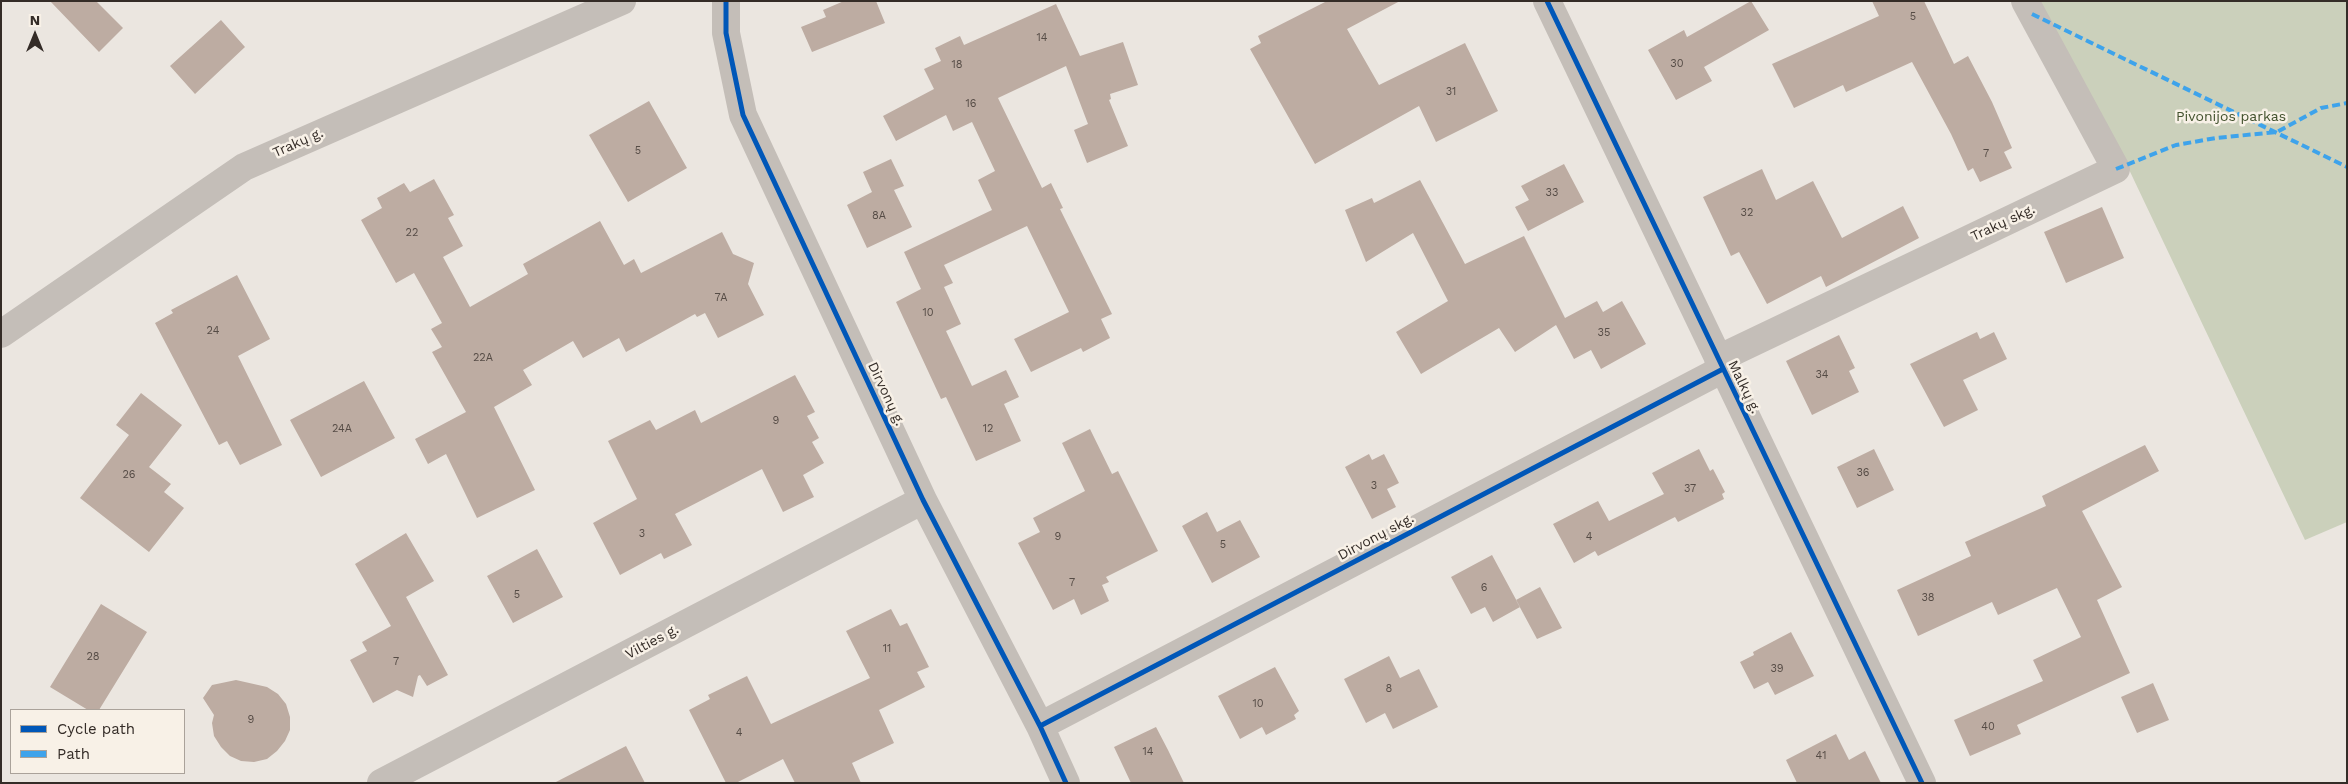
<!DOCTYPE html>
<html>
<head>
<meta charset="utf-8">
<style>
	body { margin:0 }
	#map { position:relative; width:2348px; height:784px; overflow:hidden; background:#ebe6e0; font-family:"Work Sans",sans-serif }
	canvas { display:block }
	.frame { position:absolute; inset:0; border:2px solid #342c27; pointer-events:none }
	.legend { position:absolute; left:10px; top:709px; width:175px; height:65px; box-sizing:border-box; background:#f8f1e7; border:1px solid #aaa29a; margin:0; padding:6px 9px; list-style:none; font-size:15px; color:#342c27 }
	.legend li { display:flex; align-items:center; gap:10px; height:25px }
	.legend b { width:25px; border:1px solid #aaa29a }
	.north { position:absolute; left:10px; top:10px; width:50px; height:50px; -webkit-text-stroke:4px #f8f1e7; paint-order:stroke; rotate:0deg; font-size:14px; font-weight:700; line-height:20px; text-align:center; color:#342c27 }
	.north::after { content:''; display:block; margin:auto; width:18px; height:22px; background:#342c27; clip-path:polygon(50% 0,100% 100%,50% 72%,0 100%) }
</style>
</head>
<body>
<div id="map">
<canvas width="2348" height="784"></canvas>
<div class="frame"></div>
<ul class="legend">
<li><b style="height:6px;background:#0057b8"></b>Cycle path</li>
<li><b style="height:6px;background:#3ea3eb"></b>Path</li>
</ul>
<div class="north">N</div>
</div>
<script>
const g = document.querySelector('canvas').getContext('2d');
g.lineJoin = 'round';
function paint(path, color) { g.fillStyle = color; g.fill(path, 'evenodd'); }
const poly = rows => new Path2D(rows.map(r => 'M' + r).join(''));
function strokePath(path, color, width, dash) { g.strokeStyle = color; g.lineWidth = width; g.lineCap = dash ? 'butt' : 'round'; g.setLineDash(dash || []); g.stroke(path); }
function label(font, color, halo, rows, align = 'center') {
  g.font = font + ' "Work Sans",sans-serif'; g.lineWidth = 5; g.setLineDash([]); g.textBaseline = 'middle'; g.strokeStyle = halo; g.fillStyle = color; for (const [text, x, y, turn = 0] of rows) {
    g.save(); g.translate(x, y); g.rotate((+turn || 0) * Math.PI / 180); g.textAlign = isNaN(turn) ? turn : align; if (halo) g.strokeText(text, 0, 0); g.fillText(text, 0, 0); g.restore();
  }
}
const green = poly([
	[2039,1,2347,1,2347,522,2305,540,2124,159]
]);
const building = poly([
	[50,1,96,1,123,28,99,52],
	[844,1,876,1,885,23,812,52,801,27,826,17,823,10],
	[1327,1,1400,1,1347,29,1379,85,1465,43,1498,111,1436,142,1419,106,1315,164,1250,49,1261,43,1258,36],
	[1751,1,1769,30,1704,67,1712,81,1676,100,1648,50,1684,30,1687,37],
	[1872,1,1924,1,1954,64,1968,56,1992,102,2012,148,2004,152,2012,168,1980,182,1973,168,1968,171,1951,134,1912,62,1846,92,1843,85,1794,108,1772,64,1879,16],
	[1056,4,1080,56,1123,42,1138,85,1110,94,1111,99,1109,100,1128,146,1087,163,1074,130,1088,124,1066,66,998,98,1042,188,1051,183,1063,208,1060,209,1112,314,1101,319,1110,338,1083,352,1081,348,1031,372,1014,339,1069,312,1027,226,944,265,953,283,944,287,961,324,946,331,972,386,1006,370,1019,397,1004,404,1021,441,976,461,946,397,941,399,896,302,921,289,904,252,992,210,978,180,995,171,972,122,953,131,946,115,896,141,883,116,934,89,924,69,941,61,935,48,960,36,964,45],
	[221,20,245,47,195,94,170,66],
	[649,101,687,168,628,202,589,135],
	[891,159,904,186,894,190,912,227,867,248,847,205,872,192,863,172],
	[1564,164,1584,202,1528,231,1515,207,1529,200,1521,186],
	[1762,169,1776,200,1813,181,1842,238,1903,206,1919,238,1826,287,1821,276,1767,304,1739,252,1731,256,1703,197],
	[434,179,454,215,448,218,463,246,443,257,470,307,528,274,523,264,600,221,624,265,634,259,641,273,722,232,733,254,754,263,748,284,764,315,718,338,705,313,697,317,695,314,626,352,619,338,583,358,573,341,523,370,532,385,494,407,535,490,477,518,446,454,428,464,415,439,466,412,432,352,442,347,431,329,442,323,414,273,396,283,361,220,382,208,377,198,404,183,410,192],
	[1420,180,1465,264,1524,236,1565,318,1597,301,1603,312,1622,301,1646,344,1601,369,1591,350,1574,359,1556,325,1515,352,1499,328,1421,374,1396,332,1448,301,1413,233,1366,262,1345,210,1372,198,1374,203],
	[2102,207,2124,258,2066,283,2044,232],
	[237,275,270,339,238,356,282,445,240,465,227,441,219,445,155,323,173,313,171,310],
	[1977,332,1980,339,1994,332,2007,359,1963,380,1978,410,1944,427,1910,364],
	[1839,335,1855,368,1849,371,1859,392,1812,415,1786,361],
	[795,375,815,412,807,416,819,438,812,442,824,463,803,475,814,497,783,512,762,469,675,514,692,545,664,559,661,553,620,575,593,523,637,499,608,441,650,420,656,430,695,410,701,423],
	[364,381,395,438,321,477,290,420],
	[141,393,182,425,149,467,171,484,164,492,184,508,149,552,80,498,129,435,116,425],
	[1090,429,1112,474,1118,471,1158,551,1106,577,1109,582,1102,585,1109,601,1081,615,1074,599,1053,610,1018,543,1040,532,1033,518,1085,491,1062,443],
	[2145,445,2159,471,2082,511,2122,587,2097,600,2130,673,2017,725,2021,734,1970,756,1954,720,2043,681,2033,660,2081,637,2057,588,1998,615,1992,602,1918,636,1897,590,1971,556,1965,542,2046,506,2042,496],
	[1699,449,1710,471,1713,469,1725,492,1722,494,1724,499,1678,522,1675,517,1598,556,1595,551,1574,563,1553,524,1598,501,1609,521,1664,494,1652,473],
	[1874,449,1894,490,1857,508,1837,467],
	[1369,454,1372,460,1384,454,1399,483,1387,489,1396,507,1372,519,1345,467],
	[1207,512,1217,532,1240,520,1260,557,1212,583,1182,526],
	[406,533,434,581,406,597,448,675,427,686,420,675,418,676,413,697,397,690,373,703,350,660,367,651,362,642,391,626,355,564],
	[537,549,563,597,513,623,487,576],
	[1492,555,1520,607,1493,622,1485,607,1471,614,1451,577],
	[1540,587,1562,628,1537,639,1516,600],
	[101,604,147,632,99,710,88,710,50,687],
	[891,609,900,626,907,623,929,667,917,672,925,687,879,710,894,743,852,763,861,783,795,783,783,759,736,783,726,783,689,710,710,699,708,695,747,676,771,724,870,678,846,631],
	[1791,632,1814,676,1775,695,1768,682,1754,689,1740,662,1754,655,1753,652],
	[1389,656,1400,678,1419,669,1438,707,1393,729,1385,713,1366,723,1344,679],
	[1275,667,1299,711,1294,715,1296,719,1266,735,1262,727,1240,739,1218,696],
	[236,680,267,687,278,694,286,704,290,717,290,730,285,741,277,751,267,759,254,762,241,761,230,756,221,747,214,736,212,723,214,715,203,698,212,685],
	[2153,683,2169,720,2137,733,2121,697],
	[1156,727,1168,750,1184,783,1131,783,1114,747],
	[1836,734,1849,760,1865,751,1881,783,1797,783,1786,760],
	[626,746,645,783,554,783]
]);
const minor = poly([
	[726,1,726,33,743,115,923,500,1040,726,1066,783],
	[1547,1,1922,783],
	[1,334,244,167,622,1],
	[1718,359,2116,169,2025,1],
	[1040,726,1723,369],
	[381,783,923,500]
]);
const quiet = poly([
	[2032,14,2347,167],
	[2116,169,2176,145,2216,138,2277,132,2321,108,2347,103]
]);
const cycleway = poly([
	[726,1,726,33,743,115,923,500,1040,726,1066,783],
	[1547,1,1922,783],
	[1040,726,1723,369]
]);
const numberNames = [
	["5",1913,17],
	["14",1042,38],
	["30",1677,64],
	["18",957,65],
	["31",1451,92],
	["16",971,104],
	["5",638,151],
	["7",1986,154],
	["33",1552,193],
	["32",1747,213],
	["8A",879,216],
	["22",412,233],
	["7A",721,298],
	["10",928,313],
	["24",213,331],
	["35",1604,333],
	["22A",483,358],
	["34",1822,375],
	["9",776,421],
	["24A",342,429],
	["12",988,429],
	["36",1863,473],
	["26",129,475],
	["3",1374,486],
	["37",1690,489],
	["3",642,534],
	["9",1058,537],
	["4",1589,537],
	["5",1223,545],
	["7",1072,583],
	["6",1484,588],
	["5",517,595],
	["38",1928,598],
	["11",887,649],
	["28",93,657],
	["7",396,662],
	["39",1777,669],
	["8",1389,689],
	["10",1258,704],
	["9",251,720],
	["40",1988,727],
	["4",739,733],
	["14",1148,752],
	["41",1821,756]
];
const parkNames = [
	["Pivonijos parkas",2231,117]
];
const streetNames = [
	["Trakų g.",298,143,-24],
	["Trakų skg.",2003,223,-25],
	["Malkų g.",1744,387,64],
	["Dirvonų g.",886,394,65],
	["Dirvonų skg.",1376,537,-28],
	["Vilties g.",652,642,-28]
];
paint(green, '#cbd0bb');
paint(building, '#bdaca2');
strokePath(minor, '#c4beb8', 28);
strokePath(quiet, '#3ea3eb', 4, [8, 4]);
strokePath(cycleway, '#0057b8', 5);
label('11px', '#564c46', null, numberNames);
label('14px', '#42512d', '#f8f1e7', parkNames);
label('14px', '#342c27', '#f8f1e7', streetNames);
</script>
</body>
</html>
